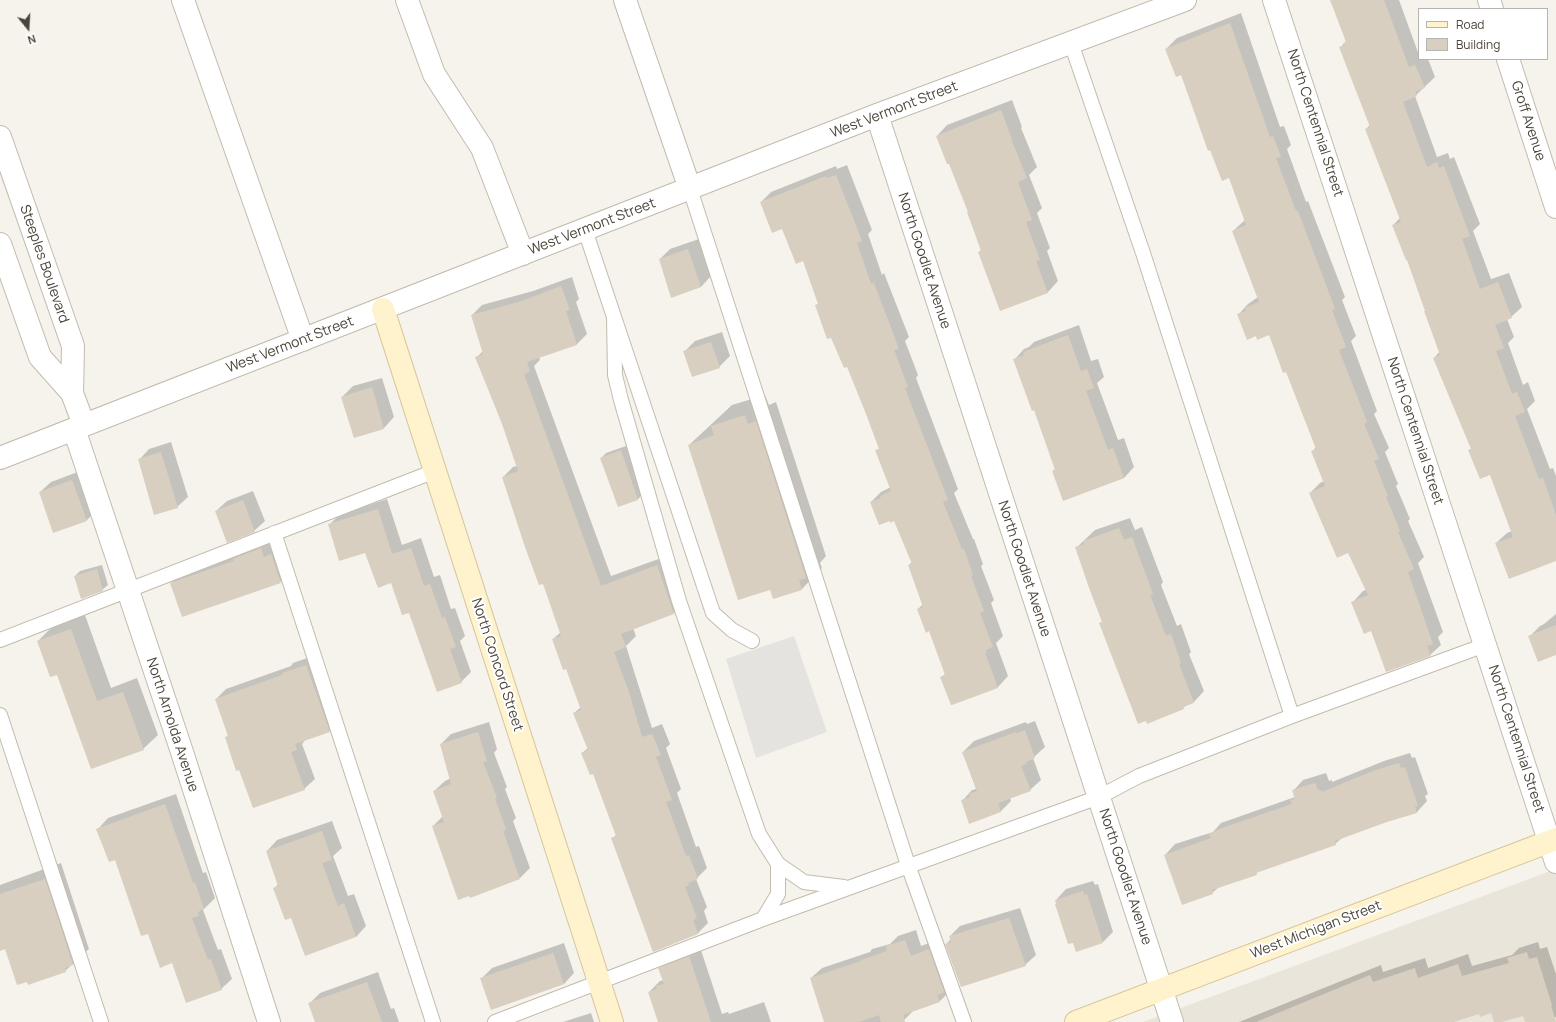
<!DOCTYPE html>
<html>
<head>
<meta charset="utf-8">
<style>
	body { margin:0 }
	#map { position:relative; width:1556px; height:1022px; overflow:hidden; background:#f6f3ec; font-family:Manrope,sans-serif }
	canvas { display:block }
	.legend { position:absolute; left:1418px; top:8px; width:130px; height:52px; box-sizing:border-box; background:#fff; border:1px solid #b7b4b0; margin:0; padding:5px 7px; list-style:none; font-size:12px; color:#4b4439 }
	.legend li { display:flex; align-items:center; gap:8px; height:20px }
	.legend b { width:20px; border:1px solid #b7b4b0 }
	.north { position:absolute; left:8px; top:8px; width:40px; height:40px; -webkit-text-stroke:3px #fff; paint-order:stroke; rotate:162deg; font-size:11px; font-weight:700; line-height:16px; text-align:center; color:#4b4439 }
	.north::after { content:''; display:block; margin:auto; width:14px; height:18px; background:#4b4439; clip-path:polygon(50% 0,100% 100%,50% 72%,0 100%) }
</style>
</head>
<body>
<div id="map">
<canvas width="1556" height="1022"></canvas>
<ul class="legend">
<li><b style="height:5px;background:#fff3cd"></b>Road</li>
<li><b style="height:11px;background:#d8cfc1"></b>Building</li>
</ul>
<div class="north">N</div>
</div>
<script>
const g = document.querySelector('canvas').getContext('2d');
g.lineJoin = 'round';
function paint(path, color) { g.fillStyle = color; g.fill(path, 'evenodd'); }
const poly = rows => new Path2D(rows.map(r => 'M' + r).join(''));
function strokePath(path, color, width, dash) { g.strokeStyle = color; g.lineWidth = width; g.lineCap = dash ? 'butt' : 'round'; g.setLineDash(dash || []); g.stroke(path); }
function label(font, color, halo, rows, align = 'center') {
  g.font = font + ' Manrope,sans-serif'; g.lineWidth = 4; g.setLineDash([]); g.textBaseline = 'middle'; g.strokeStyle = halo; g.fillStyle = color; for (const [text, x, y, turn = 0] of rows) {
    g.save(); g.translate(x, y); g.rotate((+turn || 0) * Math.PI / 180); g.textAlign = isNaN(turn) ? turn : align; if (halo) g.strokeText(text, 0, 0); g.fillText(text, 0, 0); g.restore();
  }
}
const residential = poly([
	[1556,869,1556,1022,1143,1022]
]);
const parking = poly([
	[794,636,827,732,756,758,726,659]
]);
const shadow = poly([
	[1334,0,1399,0,1419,55,1419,59,1428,59,1435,77,1415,96,1437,157,1448,153,1450,159,1454,157,1480,224,1473,231,1491,279,1509,273,1522,307,1511,317,1507,319,1514,337,1508,343,1523,385,1528,382,1535,401,1527,409,1550,469,1553,468,1556,476,1556,560,1496,543,1507,533,1512,531,1491,474,1472,448,1434,358,1440,351,1407,259,1393,225,1400,218,1366,129,1370,125,1340,48,1346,41],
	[1241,13,1280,127,1284,126,1291,145,1287,149,1306,202,1308,201,1345,297,1342,300,1356,336,1351,341,1377,411,1374,414,1389,448,1385,452,1398,484,1396,486,1410,519,1408,521,1424,557,1418,563,1443,632,1438,637,1441,645,1430,655,1372,630,1353,602,1363,591,1366,590,1349,552,1310,493,1320,483,1324,481,1312,452,1316,447,1286,370,1270,334,1257,335,1238,315,1248,304,1258,297,1233,231,1245,220,1229,177,1182,74,1166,49,1177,38],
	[1012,100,1022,127,1021,128,1037,167,1029,175,1042,208,1037,213,1050,248,1047,251,1058,281,1048,292,1001,310,979,252,982,249,969,212,950,162,937,136,947,125],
	[847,165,872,230,868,234,882,275,884,273,909,337,905,341,918,375,916,378,958,489,954,493,973,539,974,539,983,564,981,566,994,600,991,603,1003,636,996,643,1008,676,998,687,951,704,942,677,946,673,929,630,918,609,923,604,909,565,912,562,895,520,871,502,881,492,891,487,877,451,880,447,848,366,816,306,819,303,804,260,782,228,761,202,771,192,836,166,837,169],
	[699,239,711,276,701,287,672,296,660,259,670,249],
	[572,277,579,299,576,302,587,334,577,344,539,357,540,360,534,366,611,576,667,556,684,603,674,613,633,628,636,636,626,646,652,728,662,724,670,744,666,748,681,789,677,793,696,847,699,846,707,868,696,879,707,907,704,911,708,923,698,933,653,951,613,838,617,834,594,773,582,753,588,748,574,713,581,707,567,668,553,639,561,632,544,583,503,477,513,467,517,466,503,423,476,358,483,351,472,315,482,305,533,291],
	[1079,325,1091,361,1098,359,1104,377,1097,383,1118,440,1124,438,1134,467,1124,478,1064,500,1053,471,1056,468,1035,409,1014,360,1024,349,1029,347,1034,342],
	[722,332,730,356,719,367,684,352,695,341],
	[382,378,394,417,384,428,354,437,342,397,353,386],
	[765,395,769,405,776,402,826,556,820,563,822,568,802,589,771,588,689,445,732,405],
	[171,442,188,497,177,507,139,460,149,449],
	[626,446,643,494,638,499,618,506,601,458,606,453],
	[83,470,97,510,86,521,40,492,51,482],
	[253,491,265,521,254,531,216,511,227,501],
	[387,499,402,545,421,538,434,577,440,575,451,609,455,608,465,636,460,641,471,672,461,682,410,611,392,582,366,552,329,525,339,515],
	[1130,518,1135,530,1142,527,1163,582,1161,585,1177,626,1181,624,1191,652,1189,654,1204,691,1194,702,1187,705,1183,708,1100,623,1103,621,1076,548,1095,530],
	[271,538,291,571,280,582,171,583,182,573],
	[102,565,108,585,102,590,75,576,80,571],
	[1556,614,1556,654,1530,636,1540,626,1544,624],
	[85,615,111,688,137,678,158,735,143,749,58,673,38,641,52,627],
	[316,655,340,721,329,731,306,739,302,744,315,779,304,789,240,769,226,738,228,735,216,699,226,689,291,666,293,663],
	[1035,721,1045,747,1033,758,1041,780,1030,790,1010,798,1011,801,1000,812,962,801,972,790,976,789,963,752,974,741,1026,722,1027,724],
	[489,722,497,749,494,753,507,787,505,789,516,818,513,821,530,868,520,878,433,826,443,816,434,791,445,781,451,778,441,744,451,734],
	[1410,753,1412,758,1415,757,1428,794,1425,796,1427,801,1417,812,1387,821,1342,838,1335,844,1259,870,1256,874,1219,887,1212,893,1165,855,1175,844,1213,832,1221,823,1295,797,1293,791,1303,780,1326,773,1329,781,1332,780,1332,782,1384,761],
	[176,794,203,873,206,872,215,898,203,910,218,950,221,949,232,979,221,989,173,962,148,933,115,859,98,829,108,818],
	[332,821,342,848,333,856,348,896,354,894,366,926,356,937,291,917,275,888,278,884,267,851,277,840],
	[61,863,89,949,65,971,6,948,0,943,0,885],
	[1093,881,1095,885,1098,884,1113,932,1103,942,1057,904,1056,900,1066,889],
	[1020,908,1036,955,1025,965,946,944,951,939,950,936,960,926],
	[916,930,921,946,940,939,950,991,940,1001,913,1011,904,1020,897,1022,825,1022,811,978,822,968,870,952,872,949,890,944,898,936],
	[1538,942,1540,949,1547,947,1556,974,1556,1017,1545,1022,1526,1022,1523,1014,1495,1022,1492,1012,1480,1013,1451,1022,1239,1022,1381,965,1383,972,1425,958,1428,968,1468,954,1472,966,1512,955,1519,948],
	[564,943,574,973,564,984,492,1009,481,979,492,968],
	[700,947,722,1014,728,1012,729,1014,764,1002,771,1022,677,1022,649,992,660,981,664,980,660,969,670,958],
	[378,972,391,1009,394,1008,399,1022,317,1022,310,1003,320,993],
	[591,1013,594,1022,563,1022]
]);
const building = poly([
	[1330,0,1384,0,1409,67,1415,65,1425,88,1415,92,1417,96,1403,102,1427,167,1437,162,1439,168,1444,166,1470,236,1462,239,1480,289,1498,282,1512,318,1495,325,1504,348,1496,351,1512,394,1517,392,1525,412,1515,416,1539,479,1543,478,1556,515,1556,561,1509,579,1495,543,1513,537,1490,475,1480,479,1468,450,1471,449,1433,358,1440,355,1424,311,1425,311,1407,260,1406,260,1392,225,1401,222,1365,129,1370,127,1339,47,1344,45,1343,43,1346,42],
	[1230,23,1270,137,1273,136,1281,157,1276,158,1296,211,1298,211,1335,309,1332,310,1346,347,1339,350,1367,422,1364,424,1379,459,1374,461,1388,496,1386,497,1400,531,1398,532,1414,569,1408,572,1433,644,1427,646,1431,656,1386,672,1371,631,1364,634,1351,602,1368,595,1348,553,1337,558,1309,493,1325,486,1311,451,1316,449,1286,372,1283,373,1269,335,1257,340,1256,336,1247,340,1237,314,1246,311,1245,308,1259,302,1232,231,1246,225,1229,178,1222,181,1210,150,1208,151,1181,75,1176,77,1165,49],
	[1001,110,1012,139,1011,139,1027,178,1018,182,1032,220,1026,222,1040,260,1036,261,1048,293,1000,311,978,252,981,251,967,212,968,212,949,164,947,164,936,136],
	[836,175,862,241,857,243,871,284,874,283,899,349,894,350,908,387,905,388,948,500,943,502,962,549,964,549,973,575,971,576,984,611,980,613,993,647,986,650,987,653,985,653,998,688,952,705,951,705,940,677,945,675,929,631,926,633,917,609,923,607,908,565,912,564,894,521,890,523,890,521,879,525,870,502,881,498,880,496,891,491,875,450,879,449,866,414,847,367,844,368,831,338,827,339,815,305,818,304,803,261,796,264,782,229,772,233,760,202,826,176,827,178],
	[688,249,701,287,671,298,659,259],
	[561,286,570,310,566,311,577,345,527,362,530,371,524,374,601,586,657,565,674,614,621,634,626,647,614,652,628,689,642,737,652,734,661,755,656,757,672,800,666,802,686,856,689,855,698,879,688,883,689,885,685,887,697,918,693,920,698,934,653,952,611,838,616,836,593,774,590,775,581,753,588,750,573,713,581,710,566,669,563,670,552,639,561,636,543,584,539,585,525,547,502,477,518,471,502,424,475,357,483,354,471,315,522,301],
	[1068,335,1081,371,1087,369,1094,388,1086,391,1108,450,1113,448,1124,478,1063,501,1052,471,1055,470,1034,410,1032,411,1013,359,1024,355,1023,352],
	[711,342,720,368,692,377,683,351],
	[372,387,384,429,354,438,341,397],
	[745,415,748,424,756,421,806,578,799,580,802,590,773,599,770,590,738,600,688,445,714,435,711,426],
	[621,450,638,500,618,507,600,458],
	[161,452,178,508,154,515,138,459],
	[72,480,87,521,53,533,39,492],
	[243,500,255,532,227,543,215,511],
	[378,509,392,554,411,548,424,586,430,584,442,618,445,617,456,647,450,649,462,683,437,692,409,613,402,615,391,583,378,588,365,553,339,561,328,524],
	[1119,528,1124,540,1132,537,1153,594,1150,595,1166,636,1171,634,1181,663,1179,664,1194,703,1183,707,1184,709,1147,724,1146,721,1138,724,1099,623,1102,622,1088,585,1075,547,1084,544,1083,541],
	[261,548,264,557,271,554,281,583,182,617,170,583,234,561,233,559],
	[97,569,103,591,81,599,74,576],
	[1556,625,1556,655,1538,662,1528,636],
	[71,629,97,701,123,692,144,750,91,769,57,675,50,677,37,641],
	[306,665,330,732,295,744,297,750,291,752,305,790,253,808,239,770,236,771,225,737,228,736,215,699,282,675,282,673],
	[1025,730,1035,758,1026,762,1026,764,1021,766,1031,791,998,803,1001,812,969,824,961,800,970,797,969,794,977,791,962,752,1016,732,1016,734],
	[478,732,487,761,483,762,497,798,495,799,506,829,503,831,520,879,470,898,469,896,458,900,432,826,444,822,433,791,451,784,440,744],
	[1399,763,1401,768,1405,767,1418,806,1415,806,1417,813,1387,822,1335,841,1336,845,1256,873,1257,875,1212,890,1213,894,1182,905,1164,855,1211,838,1209,834,1222,828,1292,804,1290,800,1295,799,1292,790,1315,783,1318,790,1321,790,1322,792,1373,771],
	[165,804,193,883,195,882,204,909,198,912,199,916,192,918,208,960,211,959,222,990,186,1003,172,963,160,968,148,934,141,936,115,860,109,862,96,829],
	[322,831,332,860,322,863,338,906,344,903,356,937,305,956,291,918,285,920,273,888,278,886,266,851],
	[45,879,73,965,65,968,66,972,28,985,27,982,17,985,5,949,0,951,0,894],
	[1083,891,1084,895,1087,894,1103,943,1076,952,1073,943,1068,944,1055,904,1056,904,1055,900],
	[1009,918,1026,966,961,987,945,944,951,942,949,936],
	[905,940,911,956,929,949,944,992,937,995,940,1002,903,1015,905,1022,881,1022,879,1015,859,1022,824,1022,810,978,861,961,861,960,887,951,886,946],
	[1527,952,1529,959,1537,957,1552,1005,1551,1005,1556,1022,1525,1022,1523,1016,1502,1022,1494,1022,1491,1013,1480,1017,1479,1014,1454,1022,1256,1022,1370,975,1373,982,1415,968,1418,978,1458,964,1462,976,1509,963,1507,958],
	[553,953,564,984,491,1010,480,978],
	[689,956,711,1022,658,1022,648,992,657,989,656,986,664,984,658,968],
	[367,982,382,1022,315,1022,308,1003]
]);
const service = poly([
	[1071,43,1143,253,1292,716],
	[690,189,908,865,964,1022],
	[585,230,713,613,732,630,752,641],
	[614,317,615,375,621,400,679,601,759,834,778,864],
	[274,533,433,1022],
	[0,640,435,471],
	[0,715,101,1022],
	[763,919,778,894,778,864,804,882,844,887],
	[495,1022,763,919,1099,797,1139,776,1292,716,1485,645]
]);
const minor = poly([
	[183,0,303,340],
	[407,0,434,74,482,148,523,254],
	[625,0,690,189],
	[1274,0,1556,862],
	[1489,0,1492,9],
	[1508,59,1556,207],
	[877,115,1172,1022],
	[0,137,73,346,72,393,84,425],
	[0,244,40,357,72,393],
	[74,429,181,749,269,1022],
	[0,458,877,115,1185,0]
]);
const secondary = poly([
	[383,309,612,1022],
	[1076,1022,1556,839]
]);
const streetNames = [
	["West Vermont Street",894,110,-21],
	["Groff Avenue",1528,121,72],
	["North Centennial Street",1315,123,72],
	["West Vermont Street",592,227,-21],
	["North Goodlet Avenue",924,261,72],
	["Steeples Boulevard",44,264,71],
	["West Vermont Street",290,345,-21],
	["North Centennial Street",1415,431,72],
	["North Goodlet Avenue",1024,569,72],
	["North Concord Street",497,665,72],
	["North Arnolda Avenue",172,725,72],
	["North Centennial Street",1516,739,72],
	["North Goodlet Avenue",1125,877,72],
	["West Michigan Street",1316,930,-21]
];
paint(residential, '#eae5da');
paint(parking, '#e5e3e0');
paint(shadow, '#0003');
paint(building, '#d8cfc1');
strokePath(service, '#c2bbae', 16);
strokePath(minor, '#c2bbae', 24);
strokePath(secondary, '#d6c79b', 24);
strokePath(service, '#fff', 14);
strokePath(minor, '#fff', 22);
strokePath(secondary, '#fff3cd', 22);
label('14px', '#4b4439', '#fff', streetNames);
</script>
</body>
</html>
